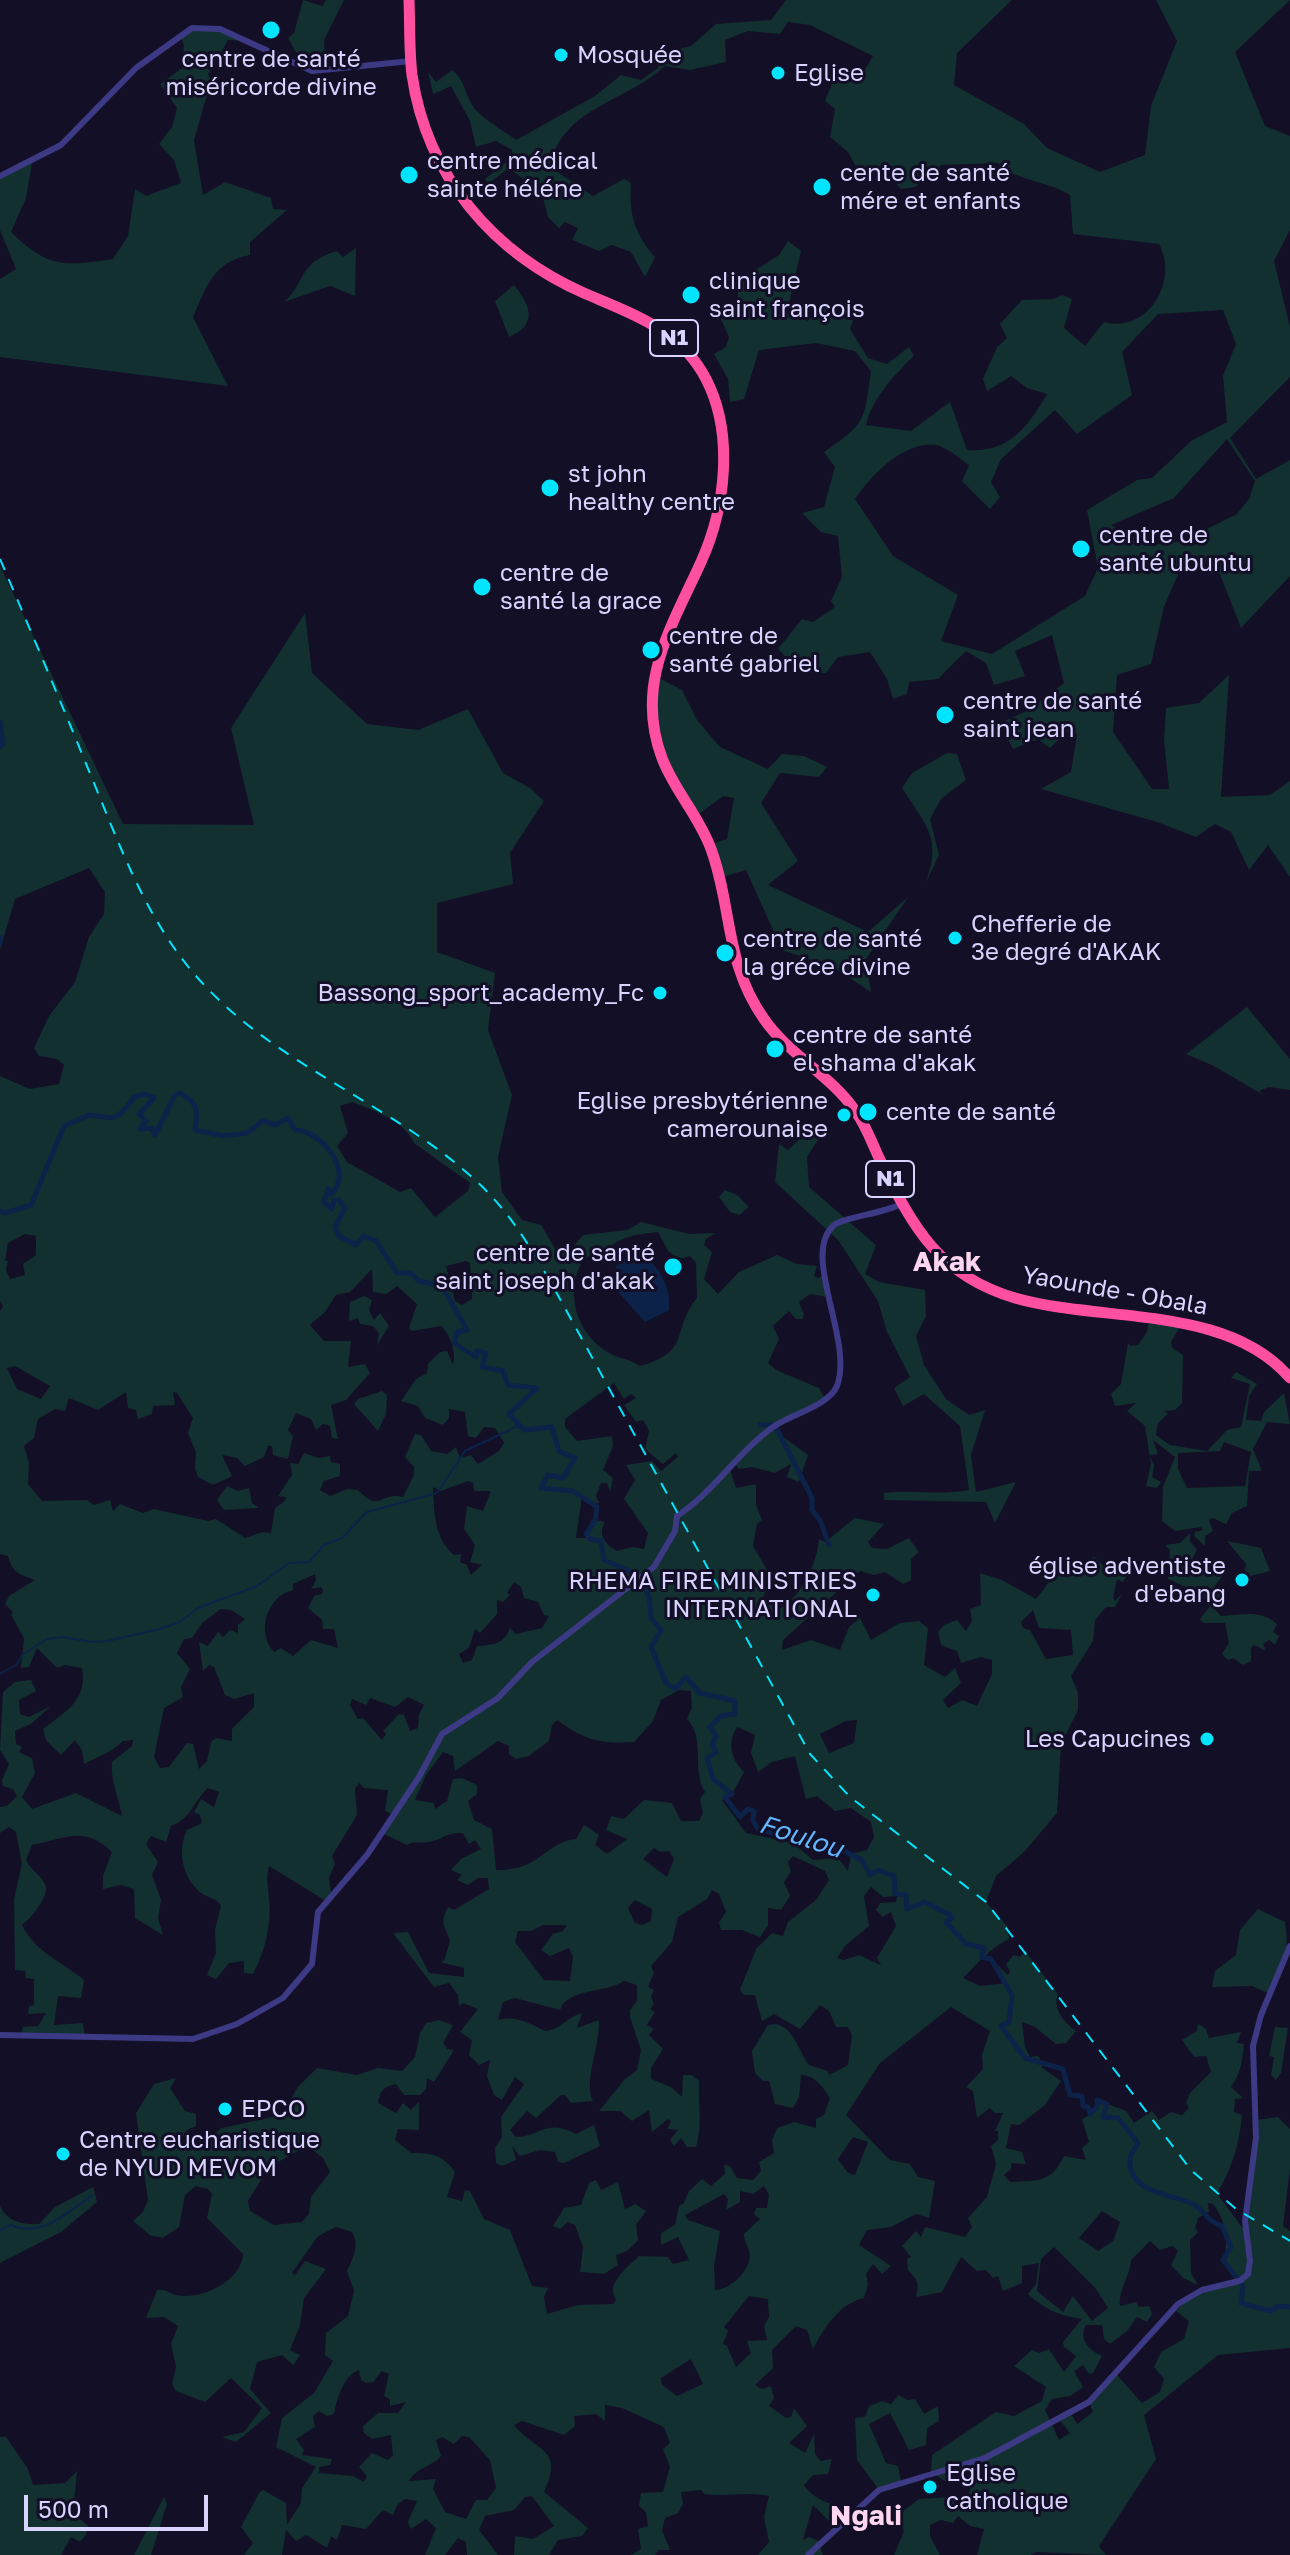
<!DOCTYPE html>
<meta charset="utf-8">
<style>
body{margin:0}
#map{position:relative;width:1290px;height:2555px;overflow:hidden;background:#130f26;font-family:"Golos Text",sans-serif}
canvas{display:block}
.scale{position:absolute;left:24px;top:2495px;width:184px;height:36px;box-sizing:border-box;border:4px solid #d9d4ff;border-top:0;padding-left:10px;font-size:24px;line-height:28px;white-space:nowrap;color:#d9d4ff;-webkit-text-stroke:6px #130f26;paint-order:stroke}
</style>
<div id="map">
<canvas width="1290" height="2555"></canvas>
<div class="scale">500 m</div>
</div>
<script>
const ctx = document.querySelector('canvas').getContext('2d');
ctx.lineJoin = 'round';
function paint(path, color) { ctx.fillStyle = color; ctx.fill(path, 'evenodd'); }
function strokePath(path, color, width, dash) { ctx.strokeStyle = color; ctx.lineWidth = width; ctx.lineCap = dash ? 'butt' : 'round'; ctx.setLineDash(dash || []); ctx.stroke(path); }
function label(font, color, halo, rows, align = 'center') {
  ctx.font = font + ' "Golos Text",sans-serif'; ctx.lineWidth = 6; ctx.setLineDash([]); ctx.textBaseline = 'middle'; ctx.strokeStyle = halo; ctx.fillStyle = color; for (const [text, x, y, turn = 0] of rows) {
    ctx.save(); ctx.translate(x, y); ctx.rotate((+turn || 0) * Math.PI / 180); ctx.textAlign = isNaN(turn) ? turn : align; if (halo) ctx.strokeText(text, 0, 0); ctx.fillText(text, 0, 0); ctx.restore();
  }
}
paint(new Path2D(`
 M303,0l19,6 4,-6h18l-20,40 1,25 -21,5 -9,-5 2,-11 -9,-16 6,-5z
 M786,0h226l-55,53 -3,32 70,39 23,24 53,24 45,-17 6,-49 26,-65 -21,-41h134l-55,52 30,74 25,10v94l-16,31 16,66v50l-60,61 26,41 34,-19v116l-49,52 -25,-64 -31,-6 -21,49 -13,57 -34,11 -4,57 39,57h17l-5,-49 2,-32 33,-5 30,-28 -8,122 49,-2 20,-14v96l-22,-32 -19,25 -18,-38 -16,-8 -19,13 -39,-15 -116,-33 30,-17 6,-38 -9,-3 -18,17 -12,-9 -25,10 -13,-26 27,-12 37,-28 -12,-48 -37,16 10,25 -31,9 -8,-22 -20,-12 -28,28 -29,3 -2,12 -14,5 -6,-20 -17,-27 -32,5 -12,16h-25l-23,-24 24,-30 11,3 22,-15 -4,-6 11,-24 -4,-41 -17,-4 -19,-19 22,-6 11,-40 -11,-15c43,-29 40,-32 47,-81l-16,-20 -39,-8 -57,7 -15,49 -14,3 -2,-23 -14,-25 12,-7 3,-10 -8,-18 15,-12 4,-27 39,-25 9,-14 13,10 -14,61 21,9 8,-15 37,14 -3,9 18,29 19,6 22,-17 5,9c-20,19 -42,43 -48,69l45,6 39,-29 17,48c43,3 61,-24 80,-56l-20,-6 -16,-12 -24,15 -4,-12 14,-32 10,-9 -7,-14 22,-24 32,-1 8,-4 10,4 -8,29 21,18 19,-24c44,12 75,-41 55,-78l-86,-10 -3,-39c-24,-15 -53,-13 -72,-32l-57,2 -26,22 -14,2 -12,-13 -34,-11 -7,-13 -18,-15 5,-28 -10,-8 9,-22 23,4 16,-27 -63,-31 -22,-3 -8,12 -32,-3 -23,9 1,22 -36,8 -25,-4c-42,38 -100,40 -116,100l44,30 31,-17 7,4c-2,31 3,50 24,74l-10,20 -14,-25 -19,-7 -13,6 -27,-11 6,-12 -13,-6 -6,6 -11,-11 -6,-23 -33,-26 -21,16 -3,-5 28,-22 -1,-7 -16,-9 -20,6 -6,-26 -19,-35 -18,8 -5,-22 8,10 16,-12c16,12 12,30 27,43 10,10 26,18 37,27l79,-44 26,-21 20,5 17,-12 3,-15 30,-7 25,-22 55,-4zM1223,310l13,34 -13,32 4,46 -36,19 -39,37 -15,2 -50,30 11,58 -13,28 -93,58 -51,-13 17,-46 -65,-39 -38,-57c17,-25 49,-58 81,-54 11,2 24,14 33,20l-7,16 28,28 10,-12 -9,-15 10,-23 54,-49 22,24 55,-39 -10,-43 36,-38zM1227,439l28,42 -6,18 -12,15 -54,27 -34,4 -38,-20 63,-27z
 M204,26l43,15 -19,-1 -20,34 3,7 -17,59 9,55 22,-13 46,16 2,11 14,1 -37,32v13c-37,7 -43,31 -57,62l35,69 -228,-29v-78l16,-10 -16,-39v-52l32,-15 -6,35 -15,34c38,37 53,34 102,27l15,-23 7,-47 11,7 35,-13 -7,-23 -15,-16 13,-17 5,-19 -17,-24 22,-16 2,-22 -4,-11z
 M356,248l-1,48 -25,-10 -46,16c22,-19 13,-39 53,-51l6,6z
 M514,285c18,22 23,40 -5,52l-14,-36z
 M0,566l123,258 131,1 -23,-97 74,-115 7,60 55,51 51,6 50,-21 35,64 27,15 14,13 -34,52 3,31 -76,19v49l58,21 -7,57 24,65 -14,62 4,35 20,28 19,5 18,30 13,-7 11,-13 44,-5 14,-8 48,12 26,-1 -9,6 -2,6 8,7 -8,27 14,15 21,-22 38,-17 20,9 20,2 -3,10 4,2 5,-3 4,22 -17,-3 -11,8 5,13 -2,4h-6l-7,-8 -16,15 6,13 -11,24 8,7 43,18 6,11 -51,31 34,25 -9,27 -12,-5 4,-13 -16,9 -23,-6 -13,2 -3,-4 -6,4 6,19 20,-4v21l6,15 -5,4 -4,22 20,34 -10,16 13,15c24,-11 41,-47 43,-72l6,3 30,-24 29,6 -16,18 4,6 15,1 22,-11 10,14 -8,7v21l-8,4 -18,-12 -11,3 -14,-4 -77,69 -1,10 29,-10 29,10 9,-23 11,-9 11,22 29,-17 19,-2 9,7 -4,37 21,12 10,-9 6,15 -18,17 5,8 14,-8 15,6 15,-32v-14l-11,-3 -20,6 -4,-12 -16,-6 -3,-13 6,-7 13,-5 9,11 6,-10 -2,-12 11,-4 -1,-32 22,7 34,19 31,-40 15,3 12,-5 16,15 11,-5 7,6 -5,9 -6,-3 -4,19 2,3 7,-7 -7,13h-9l-11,13 -2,21 -22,35 7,17v17l-17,34 -4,69 -33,39 -28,24 -10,26 21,24 2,13c-17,7 -33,26 -46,39l17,8 27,-3 -14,-22 15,14 2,-3 -4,-8 8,-9 6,2 5,-6 33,43c-6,15 6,28 18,37l-10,12 -10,1 -21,-17 -13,-5 3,25 5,10 8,-1 6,9 -3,2 20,14 -16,24 -26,20 -8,-1 -5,24 16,4 4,12 -15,-1v6l-7,6 6,7c27,-2 41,2 54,-26l22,4 -4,-12 7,-6 -7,-23 11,-6 4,-13 29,11 8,12 18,-12 7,9 12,-8 11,3 7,-7 -3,-5 4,-10 21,-21 -5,-16 -12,1 -12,-17 15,-9 1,-7 8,5 3,9 32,-6 -4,11 7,1c-2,16 -3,30 -13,43l12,11 -8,1 -1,13 8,3c-3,32 -10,52 -25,79l28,37 11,-111 22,-3 12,12v40l-7,57 7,5v117l-72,7 -74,60 12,44 -57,87 7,9 -70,-3 -6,3h-53l7,-26 -14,-3 -12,-10 -5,7 -12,-3 -11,5v11l10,19h-46l10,-24 -7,-15 22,-17 49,-3 4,-13 13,-6 2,-6 -22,-1 -9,13 -10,-1 -15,-11 1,-16 64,-43 18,4 28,-15 4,-14 -32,-21 18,-16 7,3 10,-4 15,23 12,-16 -12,-9 -1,-5 19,-23c-23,-4 -35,-8 -54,-25l8,-10 3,-21 -17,3v17l-19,8 -5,-15 -5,2 -7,-8 -9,1 -16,-14 -19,35 -26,5c4,-13 1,-18 -8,-27l-1,-11 4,-2 -9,-11 14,-15 5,6 4,-10 40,10 7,-10 -4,-9 19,-21 9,-33 -5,-18 7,-6v-9h-3l8,-18h-9l-4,-5 -13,10 -4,-27 -7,-4 17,-18 -1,-14 8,-24 -39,-24 -71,56 -34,52 44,45 20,4 8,13 17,4 -6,37 -13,-4 -25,13 -24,3 -8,15 32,21 -9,8 -9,-10 -7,10 2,10 -4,14c-25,6 -40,30 -51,51l-6,-19 -11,-4 -24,24 1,18 -18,17 7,4 9,-3 3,12 -5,8 17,12 5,-1 3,-9 13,18 -18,17 16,10 9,-19 1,20 6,7 11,-2 -4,15 -15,1 -9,10c14,20 27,14 42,29l-12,12 -21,-21 -10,35 6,-3 9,4 5,14h-65l11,-13 -5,-25 5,-21c-22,-5 -43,1 -65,-2l-3,-4 -20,2 2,12 -5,9 -13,5 -3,12 8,20h-11l-4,5h-24l10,-6 -3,-20 10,-3 -2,-14 -7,-6 2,-13 22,-1 7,-25 -7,-18 7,-6 -6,-16 -42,-19 -17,-3v16l-9,-7 -22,2 1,10 -11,9 -42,-14 -8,4c22,27 51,23 30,67l44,36 -6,8 -24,4 -9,15h-35l1,-19 18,3 21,-13 -22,-30 -7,1 -11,13 -29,6 -6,14 19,25h-31l-1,-13 -8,-4 -13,17h-20l11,-27 -10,-9 -15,10 -3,-7 9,-21 -12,-2 -8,6 -4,10 -10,-5 -17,19 -24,-4 -5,15 -6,-4 -4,12 -21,-13 -10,6 -10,-11 -4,25h-38l9,-12 -12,-16 18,-34 4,-3 23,13 1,22 14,-22 1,-15 14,-21 -40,-20 6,-29 32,-25 19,-32 -8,-6 1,-22 22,-17 6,-25 -7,-20c6,-13 13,-26 5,-39l-16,-5 -18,9 -26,37 3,2 10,-14 21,8 -22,29 -4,27 -10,25 10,5 -7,10 -11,-10 -25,7 -7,27 21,24 -35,29 -14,-5 22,-5 18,-24 -31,-30 -26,24 -29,-11 -4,-7 4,-17 -5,-23 7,-18 -14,-9 -18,1 11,-28c10,-1 11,3 19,5 24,6 66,-14 67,-41l-36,-36 5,-24 -4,-5 -12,-3 -11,9 -6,32 -16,11 -13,-3 -17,-14 10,-9 5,-12 -12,-87 18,-29 22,-6 -6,10 15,23 11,3v12l-9,4 -9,14 18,2 26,-18 60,-13 15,-27 20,-20 40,7 21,-7 24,3 13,-14 5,-24 6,-10 13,-3 14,5 -10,18 4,6 7,1 -20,32 -7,-4 -1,11 -6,6h-16l-8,-11c-12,3 -16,6 -18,19l18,10 7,-10 8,7 8,-8v28l-21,-1 -3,11 16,13c20,0 31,1 44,19l-8,25 15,4 3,-11 5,1 14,28 26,11 22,56 16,2 -4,9 3,17 31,-9 35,-1 3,-4c-11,-17 11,-32 23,-44l29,1 5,7 16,-4 -11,-23 -17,8v-12l14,-8 4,-19 5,-3 5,-12 13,-12 9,7 14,-12 -1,-9 6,1 7,12 16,2 8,-9 -2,-9 15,-9 -2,-13 5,-12 17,-6 22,6v-9l8,-4 6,-17c-8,-12 -14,-22 -29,-23l-2,22 -6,11 -18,-4 -6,-23h-6l-8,-8 -3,-22 16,-26c24,-6 30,26 41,40l19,6 1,4 19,-10 4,-30 -4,-8h-12l-7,-16 -9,-6 -20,24 -26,-15 -12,7 -7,-26h-11l-4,-5 16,-41 16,-16 11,3 5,-14 28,-22 13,-20 -4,-9 -32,-15 -5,6 3,10 -7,10 6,14 -9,14 -13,-2v17l-8,12 -18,-7h-21l-2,-8 7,-10 -7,-18 -7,-4 -5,9 -29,18 -6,25 -21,24 3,7 -6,14 6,3 -3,6 3,8 -4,5 5,3 -8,13 7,4 -5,6 14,14 -12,19v11l20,8 11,10 1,-22h9l7,6c-1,22 4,43 -3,66h-9l-6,-9 -7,8 -4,-6 8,-10 -11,-1 4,-8 -3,-2 -16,13 -3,-22 -17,11 -12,-10h-21l26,-32 12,-9 4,-20 -11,-33v-7l7,-9v-16l-13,-4c-17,12 -57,7 -64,29l-45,-12 -12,4 -5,18c19,-5 32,4 47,11 16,-1 23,-15 37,-18l-5,15 22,-8c1,26 -16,63 -6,81l-22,2 -6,-8h-4l-25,23 -9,-7 -17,19 6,7c24,0 29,-19 60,-3l18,-9 6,21 -36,17 -6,-1 -3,-10 -15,-2 -20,6 -8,-10 4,14 -14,6 -6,-3 -1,-15 7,-11 -1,-20 23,-33 -9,-7 -13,23 -8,-5 -7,-19 3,-16 -11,5 -10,-10 3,-15 -12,-8 18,-23 -15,-6 -4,3 -1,-11 -9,-12 -15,4 -41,-54 15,-1 21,41 35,4v-9l-24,-6 4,-1 6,-20c-5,-15 -11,-18 -2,-34l6,3 35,-21 -1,-11h-10l-10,7 -11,-5 5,-5 -11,-5 10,-11 20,-10 -6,-9 -6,4 -6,-11c-18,-1 -20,7 -35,9 -9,2 -12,-2 -21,3l-25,-12 12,-18 -9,-4 3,-21 -24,-2 -5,-5 -4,6 2,26 -25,41 3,8 -6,14 2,14 -5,9 -57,-35c-3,12 -1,19 0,32 3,26 -4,53 -16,76l-9,-1v-12l-15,2 -13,16 -9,-4 9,-22 -1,-23 6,-24c-4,-8 -13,-8 -20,-13 -19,-15 -24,-43 -14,-63l15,-7 -2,-8 -6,-3 7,-13 13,8 5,-15 -11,-4c-15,14 -17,31 -37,38l-5,16 -15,-6 -5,8 12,18 -6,13 9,25 -3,18 5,17 -28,-17 -1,-29 -13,-4 -18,4v-13l9,-24c-28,-27 -45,-14 -80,-7l-6,15c4,10 18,17 20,27 2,10 -16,33 -24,38 13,27 39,36 62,55l-3,18 -23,-2 -4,29 29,-2 2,14h-65l3,-10 15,-1 8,-13 -18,1 1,-8 5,-1v-26l-8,-1 -1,-7 -10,-1 -1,-71 8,-35 -6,-32 -7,-5 -9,6v-26l7,-1 10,-10 -4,-7 -10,-3 -1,-6 7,-16 -9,-14 3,-58 12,-10 16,-2 5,11 -17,9 1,14 9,3 22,-11 -20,18 -16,7 1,13 6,3 -3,5 13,6 3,15 -13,24 10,12 44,-16 46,23c-3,-18 -12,-36 -10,-54l20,-16 1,-6 -10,1c-12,12 -24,15 -39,23l-2,-14 -7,-10 -14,15 -15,-15 -3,-11c22,-17 45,-29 39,-61l-17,-3 -8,3 -20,-20 -8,19 -8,1 3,-30 -13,-23 2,-3 -8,-8 4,-8 26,-16c-16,-6 -23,-7 -27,-24l-8,-2v-243l3,-5 -3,-5v-225l30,13 29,-5 5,-19 -7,-6 -18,-3 -5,-8 15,-32 26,-34 14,-45 15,-23 1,-22 -16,-24 -74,31 -15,51zM352,1102c22,9 51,17 62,41l56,40 -2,8 -33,26 -24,-29 -11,4 -53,-30 -10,-16 11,-13 -8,-27zM658,1232l10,19 11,8 11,-3 6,7 1,35c-27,33 -4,53 -57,68 -10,-7 -19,-7 -29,-12 -36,-19 -48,-65 -26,-97l17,-2c16,-19 32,-20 56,-23zM25,1234l11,2v19l-13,9 2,11 -15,4 -4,-9 2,-9h-3l3,-18zM466,1261l4,2 2,36 -10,6 -7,-4 -9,-35zM372,1269l1,23 13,2 11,-8 20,18 -8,24 3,3 29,-5c9,7 16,28 12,39l-6,-14 -7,1 -12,12 -1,9 -11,6 -15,22 17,5 7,12 18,7 6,-7v-9l16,3 3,24 8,2 8,-11 11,1 9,15 -5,8 -21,13 -7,-9 -11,3 -4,-11 -9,7 -16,-3 -10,-16 -6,-1 -10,23 9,10v8l-11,22c-24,-6 -22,17 -45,-7l-11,-1 -17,7 -10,-6 4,-9 16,-5v-12l-9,-2 -1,-6 -11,2 -15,-5 -6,11 -8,-1 2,12 -14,21 8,1 -1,4 -10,7 -4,25 -8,-1 -18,6 -29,-19 -8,2 -54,-12 -11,4 -23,-9 -7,7 -3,-11 -16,5 -7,-5 -45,1 -14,-17 1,-21 -5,-17 10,-8 4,-19 17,-10 10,2 4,-13 29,12 28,-18 2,16 8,2 2,9 14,-5 1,-8 22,-1 -2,-13 4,1 16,25 -5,15 8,19 -1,17 3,8 15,8 19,-9 -10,-21 15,3 8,8 19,-9 4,-11h4l1,9 15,4 5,-23 -5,-6 8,-17 15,6 5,11 7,-6 7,2 2,12 6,1 -7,-34 15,-5 24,-27 -5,-9 -17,3 3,-26h-27l-14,-16 15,-13 11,-17 14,-3zM15,1366l35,20 -9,13 -24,-10 -10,-21zM614,1383l10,16 7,-5 5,4 -12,7 12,17 7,-2 6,11 -4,18 18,15 13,-11 2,4 -17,14 -9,-10 -26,4 9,15 -11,19 24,34 -4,16 -12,-2 -15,4c-11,-6 -20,-16 -12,-29l-13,-3 -6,13 2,6h-12l6,-41 11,7 6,-1 -3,-7 5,-13h6l3,9 3,-14 -10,-8 10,-24 -1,-10 -35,5 -12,-14v-8zM468,1481l5,2 1,8h17l-8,20 -16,-5 -3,23 11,16 -5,17 12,3 -11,10 -4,-10 -7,-3 1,-8 -7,1c-20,-17 -20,-43 -21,-68l8,4zM315,1574l1,7 -5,8 10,-2 2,3 -1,4 -8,2 -6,12 14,12 1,9h11l4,19 -27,-8 -18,16 -12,-8 -7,4c-18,-20 -8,-55 19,-62v-6zM514,1582l7,5 3,11 14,4 6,13 5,1 -7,12 -26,6 -6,-6c-6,17 -19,17 -33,18l-5,14 -9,3 -4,-9 10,-6 6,-19 5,4 17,-19v-14l6,2 7,-7 -3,-2zM221,1609l10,1 14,9 -7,6v8l-8,-3 -7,7 -5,-5 -10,14 -9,-4 4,29 6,-6 5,2 11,28 9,4 20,-6v14l-22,22v12l-16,-3 -5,4 -4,19 -8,8 -6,-25 -6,-1 -18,24 -9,1 -6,-11 10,-49 19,-11 -2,-10 9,-18 -13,-16 7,-14 8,-1 10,-15zM1033,1610l6,18 32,2 2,25 -27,4 -16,-29 -7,-2 -2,-6zM679,1690l12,1 1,16 -5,12c19,19 4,51 18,73l-5,7 3,14 -4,8h-18l-9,-18 -28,-3 -20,19 -13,-3 -5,14 21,9 -20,15 -12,-9 4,-10 -15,-10 -8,14c-31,3 -35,32 -80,31l-4,-41 -18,-9 -6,-19 9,-7v-9l-15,-7 -9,1 -6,22 -12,8 -1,-6 -19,-3 11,-25 17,-23 10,4 2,15 43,-30 11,5v8l7,5 13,-3 20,-15 3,-16 5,-5c27,20 43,24 77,22l19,-21 8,-21zM408,1697l16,8 -5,9 -1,14 -8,3 -6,-16 -5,-1 -16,17 3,3 -4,6 -19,-22 -5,1 -8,-14 2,-6 14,6 4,-7 25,9zM857,1720l-3,23 -25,10 -9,-19 26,-13zM737,1727l18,8 -4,18 7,19 14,-10 23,-6 11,43 11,-3 18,15 16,-3 20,14 3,15 -7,13 -16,4 -3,17 -10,-13 -25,2 -20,-17 -47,-10 -24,-33 10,-6 12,-22c-13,-13 -17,-29 -7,-45zM654,1848l7,4 8,-1 5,8 -7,18 -24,-18zM871,1887l12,10 14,-1 -1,6 -16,1 -4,7 7,7 8,-5 5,14 -19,32 4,7 -22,-10 -15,5 -7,-2 8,-12 24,-20 -5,-30zM635,1900l17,9 -1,12 -9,4 -7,-2 -7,-15zM543,1925h24l-4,6 -10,3 -12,16 9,6 19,-8 4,9 -3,24 -26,-1 -29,-38 3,-11h13zM853,2137l15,5 -13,33 -7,-2 -10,-14zM307,2146l16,12 7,14 -19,25 -2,17 -7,8 -28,3 -24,-14 -2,-10 21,-34zM764,2186l5,8 -2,14h-11l-2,6 6,5 -16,15c0,7 5,14 6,20 1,16 -20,36 -35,36l-1,-24 6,-35 -32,-11 -3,-5 39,-21 4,5 -2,11 14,-8v-11l13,3zM1208,2203l5,1c12,15 17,38 10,56l13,14 -3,9 -41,12 -36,36 20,-20 13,10 -5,18 -23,13 -7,15 10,12 -4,13 -18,11 -25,-28 -28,27 4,10 -16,12 -8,-14 -12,7 13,16 -11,7 -14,-30 7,-11 18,-3 13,-9 -9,-16 9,-6 6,9 4,-1 9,-17c-13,-6 -24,-16 -16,-31h16l2,14 6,5 17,-13 10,-14 10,5 5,-8 -3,-8 -10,1 -3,-5 -16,4c-2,-16 10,-29 11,-46l19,-19 10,9 13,-4 5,5 -7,14 12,13 15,7 -7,-12 -1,-33 8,-8 -3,-4 3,-10 11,-6zM1102,2211l18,11 -7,19 -15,10 -19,-13zM1054,2247l42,42 12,19 -16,13 -19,-25 -10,16 -26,-21 4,-32zM749,2296l19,3 1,18 -5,9 3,14 -20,1 4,12 -15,14 -9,-21 -4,-2 5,-13 -4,-4zM691,2359l12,25 -26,12 -15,-11 -1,-7zM359,2370l2,10 5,3 7,-1 9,-11 7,3 -5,22 6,3v7l16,-4 -8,11h-20l-15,13 1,7 8,6 19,-4 2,20 -5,5 -16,-7 -13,14 8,9 -3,6 -11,-6 -34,-3v-6l11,-2 2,-6 -30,-4 2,-5 -8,-11 19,-12 -2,-11 6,-5 8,5 7,-2c3,-15 9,-38 25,-44zM462,2436l7,1 21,23 6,28 -9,12h-11l-10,19 -21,-7 -12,-23 3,-10 -27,2c7,-13 22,-14 32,-25l-5,-16 6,-3 12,7z
 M655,676l27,14 15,30 23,27 48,22 14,-15 22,2 23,11 -8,10 -39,-4 -19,30 37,58 -30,24 100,47 40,-35 -42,62 5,33 -38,-25 -51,-17 -36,-80 -27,8 -10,-33 18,-6 7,-41 -11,-2 -28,21 -36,-72z
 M947,753l10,1 9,26 -25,19 -11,20 9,36 -13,27c16,-45 0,-56 -24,-94l10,-15z
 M1247,1007l43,52v31l-21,-3 -10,4 6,5 -51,-30 -28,-12z
 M813,1127l7,10 -13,20 2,30 67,58 -11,29 14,8 46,8 1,26 -10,20 8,29 22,34 23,16 16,-5 -14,45 5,37 40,-10 -21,41 -9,-21 -102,-2v-7c31,-4 52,3 85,-3l-9,-64 -36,-32 -21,12 -9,-18 16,-11 -23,-45 -9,-31 -40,-61 -63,-58 4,-38 9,6z
 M725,1190l12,5 12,12 -10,8 -9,-3 -11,-15z
 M364,1296l8,4 -3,10 5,10 6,-7 9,13 -12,19 2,-12 -6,-7 -13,-2 -2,-6 -9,3 1,-19z
 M1149,1320l32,5 -10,17 1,6 11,7 -1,48 -7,7 -11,1 4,3 -10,9 -2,12 14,10 37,6 20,-21 14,-3 9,-43 -19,-6 5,-6 21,12 -8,12 -3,24 15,1 3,-9 20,-19 6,31 -23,-2 -14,27 9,22h-13l-2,35 -15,7 -6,11 -13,-6 -4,2 4,11 -8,5v10l-11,-10 1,-4 8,-2 -2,-3 -26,4 -13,-10 1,-34 12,-30 -22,-17 5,14 -9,1 5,10 -2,12 9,5 -4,6 -11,-2 5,-22 -6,-38 -18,-15 9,-8 -21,3 -4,-12 10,-10 7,-41 2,3 8,-1 9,-13zM1224,1442l27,10 -6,34 -58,2 -9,-19v-16l42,-2z
 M382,1391l5,4 -1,19 -8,17 -24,-27 4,-5z
 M227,1486l11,5 11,-3 3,15 7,5 -35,2 -7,-10z
 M1190,1533v8l7,9 -15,27 26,-12 17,8 -12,15 10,7 -14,9 -6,-9 -35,-16 2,-29 -5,-5 15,-2z
 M1227,1541l34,7 9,23 -27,7 3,-14z
 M1211,1605l10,11c21,-1 39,-7 56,8l-4,8 6,4 -4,9 -6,-5 -6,4 3,7 -12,-6 -3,3v13l-8,4 -10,-7 -5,2 -6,-6 7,-11 -4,-20h-22l-3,-4z
 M1258,1909l27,13c5,33 -2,41 -15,72l-18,-8 -40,1 3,-16 21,-16 4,-25z
 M1275,2027l13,1 -7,45 -5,7 -5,-5 3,-18 -5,-1z
 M596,2180l5,10 17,-8 7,27 10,-5 11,7 -10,14 2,15 -11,11 -11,4 2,10 -14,9 -24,-2 3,-25 -8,-22 -7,-3 -8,7 -7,-3 11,-18 17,-3 8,-22z
 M93,2187l4,15 -36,30 -61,31v-57c7,15 22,19 39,18l16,-17z
 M899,2395l8,5 8,-1 9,15 14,-8 1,15 -12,7 -1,17 -17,5 -19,-37 -21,11 17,39 12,3 3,15 -22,9 -22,-30 -2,-42 10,-1 4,-11 13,-5 9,3z
 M0,2437h6l22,32 5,16 32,-2 12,-12 -4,42 15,13 -2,9 -6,7 -9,-5 -10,18h-61z
 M164,2497l3,7 -16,51h-17z`), '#12302f');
paint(new Path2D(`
 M642,1252c16,15 30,34 27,58l-24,12 -27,-30 -1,-5 5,-10 -7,-10 16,-14z`), '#0c2248');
strokePath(new Path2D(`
 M0,1674l16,-9 7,-11 24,-15 16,-2 28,5 16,-1 53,-12 20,-7 18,-14 59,-22 32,-23 20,-1 15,-17 18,-7 25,-26 70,-19 28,-42 55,-26
 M0,2230l11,-5c30,14 58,-14 82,-30`), '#0c2248', 2);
strokePath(new Path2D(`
 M0,722l3,22 -3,3
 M0,937v7
 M0,1211l6,2 25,-8 33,-79 25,-11c27,3 27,8 45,-18l11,-3 9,4 -15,16 7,7 -6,8 12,-1 3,7 20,-40 5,-2c19,11 18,17 15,37l29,6 23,-3 16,-12 12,4 13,-7 7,12c26,0 60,42 36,64l-3,-5 -4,13 8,7 2,-9h5l6,8 -10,19 4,9 17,9 8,-9 12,5 21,32h14l8,8 23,5 25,44 -10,2 -3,11 22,14 1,-6 9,2 -4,14 21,4 5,14 29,3 -28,26 15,16 28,-3 7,24 16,7 -12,20 -15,-3 -7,13 32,3 24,16 -2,14 -9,13 4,5 11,2 3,19c34,14 46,18 47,58l10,12 -10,17 15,36 9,6 11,-12 14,16 35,8v13l-14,2 -11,11 6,9 -4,9 4,7 -9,6 6,21 19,15 -7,3 15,20 8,-8 6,2 -1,10 5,8 26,7 12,-3 22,15 7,-5 7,10 5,-6 26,14 7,14 8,-5 16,6 1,18 11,1 1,14 18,-7 25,13 2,3 -6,4 20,22 18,4 -3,9 10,2 21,36 -3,27 -8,4 24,32 38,11 7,26 12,1 1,10 5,1 2,7 7,-7v-7l10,4 -4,13 15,1 20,25c-2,6 -8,10 -8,17 -1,33 40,34 61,43 12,5 16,19 31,23l9,21 -8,13 20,26 -2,17 29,8 9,-5 11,1
 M760,1425h15
 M776,1427l36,71v12l8,10 9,25`), '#0c2248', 5);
strokePath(new Path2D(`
 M0,176l61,-31 75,-77 56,-40 28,1 92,42 99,-10
 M0,2035l193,4 44,-15 46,-26 29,-34 6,-52 49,-57 52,-78 23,-43 56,-36 34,-36 122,-95 21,-36 2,-15c38,-25 62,-66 99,-91 17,-11 53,-20 61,-39 17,-45 -36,-130 -4,-160 10,-9 49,-12 68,-22
 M1241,2280l7,-6 2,-13 -5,-40 11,-83 -3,-92 8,-31 29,-69
 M808,2555l71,-65 106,-32 104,-56 89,-98 24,-14 37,-9`), '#3d3a85', 6);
strokePath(new Path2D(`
 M409,0c1,25 0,50 3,75 15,102 82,179 174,219 47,20 95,36 120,85 28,54 20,128 -5,183 -29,64 -67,122 -39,196 12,32 37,58 49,91 22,60 13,113 53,170 25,36 67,56 92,93 11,15 17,34 25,50 32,66 59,114 134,136 87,25 212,6 275,80`), '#ff4fa3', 11);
strokePath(new Path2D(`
 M0,559c30,70 60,141 89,212 32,77 59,156 118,217 75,79 185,117 266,190 35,31 59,71 82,112l255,464 40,43 136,105 205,268 45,39 54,32`), '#00e5ff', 2, [12, 10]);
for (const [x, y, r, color] of [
 [271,30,10,"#00e5ff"],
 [561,55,8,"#00e5ff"],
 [778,73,8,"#00e5ff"],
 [409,175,10,"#00e5ff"],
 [822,187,10,"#00e5ff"],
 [691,295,10,"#00e5ff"],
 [550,488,10,"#00e5ff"],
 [1081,549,10,"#00e5ff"],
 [482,587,10,"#00e5ff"],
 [651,650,10,"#00e5ff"],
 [945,715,10,"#00e5ff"],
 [955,938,8,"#00e5ff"],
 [725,953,10,"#00e5ff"],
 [660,993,8,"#00e5ff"],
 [775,1049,10,"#00e5ff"],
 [868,1112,10,"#00e5ff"],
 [844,1115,8,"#00e5ff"],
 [673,1267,10,"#00e5ff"],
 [1242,1580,8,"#00e5ff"],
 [873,1595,8,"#00e5ff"],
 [1207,1739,8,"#00e5ff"],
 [225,2109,8,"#00e5ff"],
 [63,2154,8,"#00e5ff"],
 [930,2487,8,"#00e5ff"]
]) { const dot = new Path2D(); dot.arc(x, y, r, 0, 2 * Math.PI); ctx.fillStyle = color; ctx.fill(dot); strokePath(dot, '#130f26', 3); }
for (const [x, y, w] of [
 [674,338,48],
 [890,1179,48]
]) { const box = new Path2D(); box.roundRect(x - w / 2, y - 18, w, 36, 6); ctx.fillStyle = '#130f26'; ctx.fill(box); strokePath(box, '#d9d4ff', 2); }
label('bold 22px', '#d9d4ff', null, [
 ["N1",674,338],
 ["N1",890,1179]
]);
label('24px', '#d9d4ff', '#130f26', [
 ["Mosquée",577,55],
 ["centre de santé",271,59,"center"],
 ["miséricorde divine",271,87,"center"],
 ["Eglise",794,73],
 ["centre médical",427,161],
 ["sainte héléne",427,189],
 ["cente de santé",840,173],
 ["mére et enfants",840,201],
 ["clinique",709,281],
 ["saint françois",709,309],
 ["st john",568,474],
 ["healthy centre",568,502],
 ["centre de",1099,535],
 ["santé ubuntu",1099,563],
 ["centre de",500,573],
 ["santé la grace",500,601],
 ["centre de",669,636],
 ["santé gabriel",669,664],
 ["centre de santé",963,701],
 ["saint jean",963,729],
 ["Chefferie de",971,924],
 ["3e degré d'AKAK",971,952],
 ["centre de santé",743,939],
 ["la gréce divine",743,967],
 ["Bassong_sport_academy_Fc",644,993,"right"],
 ["centre de santé",793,1035],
 ["el shama d'akak",793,1063],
 ["Eglise presbytérienne",828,1101,"right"],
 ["camerounaise",828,1129,"right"],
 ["cente de santé",886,1112],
 ["centre de santé",655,1253,"right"],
 ["saint joseph d'akak",655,1281,"right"],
 ["église adventiste",1226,1566,"right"],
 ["d'ebang",1226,1594,"right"],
 ["RHEMA FIRE MINISTRIES",857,1581,"right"],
 ["INTERNATIONAL",857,1609,"right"],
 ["Les Capucines",1191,1739,"right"],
 ["EPCO",241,2109],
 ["Centre eucharistique",79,2140],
 ["de NYUD MEVOM",79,2168],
 ["Eglise",946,2473],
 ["catholique",946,2501]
], 'left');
label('24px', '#d9d4ff', '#130f26', [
 ["Yaounde - Obala",1115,1291,10]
]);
label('italic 26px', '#62b6ff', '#130f26', [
 ["Foulou",801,1837,18]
]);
label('bold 28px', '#ffd6f0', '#130f26', [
 ["Akak",947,1262],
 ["Ngali",866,2516]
]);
</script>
